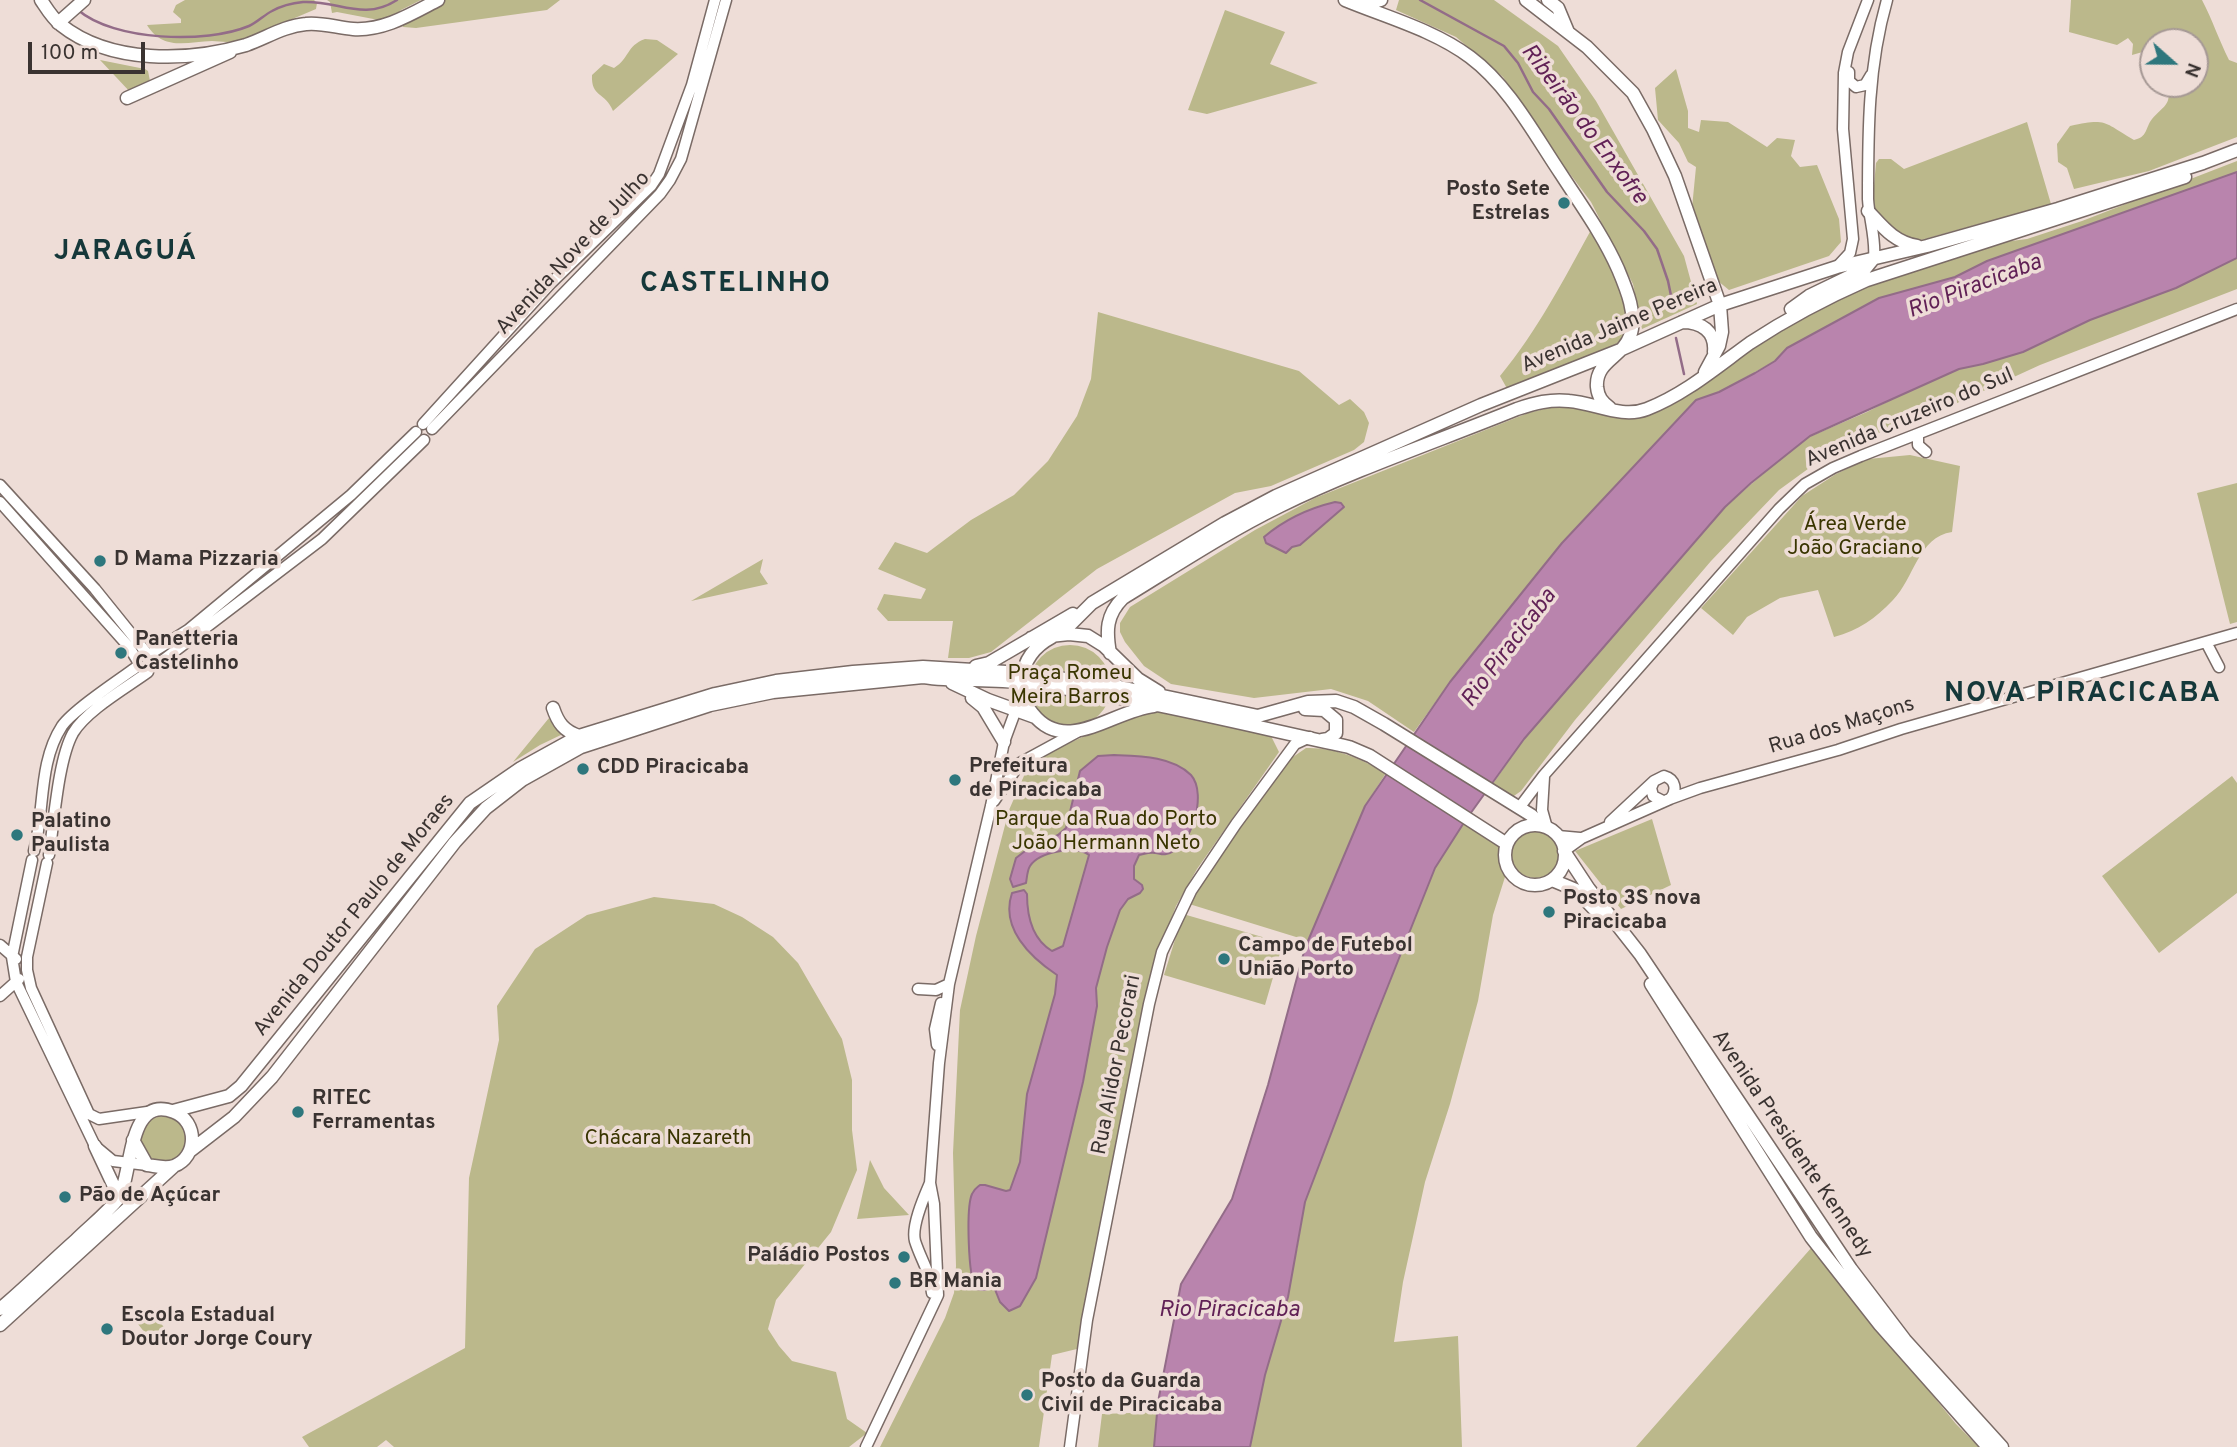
<!DOCTYPE html>
<meta charset="utf-8">
<style>
body{margin:0}
#map{position:relative;width:2237px;height:1447px;overflow:hidden;background:#eeddd7;font-family:Overpass,sans-serif}
canvas{display:block}
.north{position:absolute;left:2139px;top:28px;width:70px;height:70px;box-sizing:border-box;background:#eeddd7;border:2px solid #a69995;border-radius:50%;rotate:111deg;font-size:19px;font-weight:700;line-height:28px;text-align:center;color:#3a3331}
.north::after{content:'';display:block;margin:auto;width:24px;height:32px;background:#2e777d;clip-path:polygon(50% 0,100% 100%,50% 72%,0 100%)}
.scale{position:absolute;left:28px;top:42px;width:117px;height:32px;box-sizing:border-box;border:4px solid #3a3331;border-top:0;padding-left:9px;font-size:21px;line-height:24px;white-space:nowrap;color:#3a3331;-webkit-text-stroke:5px #eeddd7;paint-order:stroke}
</style>
<div id="map">
<canvas width="2237" height="1447"></canvas>
<div class="north">N</div>
<div class="scale">100 m</div>
</div>
<script>
const ctx = document.querySelector('canvas').getContext('2d');
ctx.lineJoin = 'round';
function paint(path, color) { ctx.fillStyle = color; ctx.fill(path, 'evenodd'); }
function strokePath(path, color, width, dash) { ctx.strokeStyle = color; ctx.lineWidth = width; ctx.lineCap = dash ? 'butt' : 'round'; ctx.setLineDash(dash || []); ctx.stroke(path); }
function label(font, color, halo, rows, align = 'center') {
  ctx.font = font + ' Overpass,sans-serif'; ctx.lineWidth = 7; ctx.setLineDash([]); ctx.textBaseline = 'middle'; ctx.strokeStyle = halo; ctx.fillStyle = color; for (const [text, x, y, turn = 0] of rows) {
    ctx.save(); ctx.translate(x, y); ctx.rotate((+turn || 0) * Math.PI / 180); ctx.textAlign = isNaN(turn) ? turn : align; if (halo) ctx.strokeText(text, 0, 0); ctx.fillText(text, 0, 0); ctx.restore();
  }
}
paint(new Path2D(`
 M185,0h129l3,3 -1,6 -33,14 -3,3c-9,1 -13,4 -20,7 -6,3 -18,6 -26,8 -7,2 -15,0 -22,0 -25,1 -49,10 -65,-16l34,-2v-4l-8,-7 3,-7z
 M327,0h94l-20,10 -12,12 -52,-10 -5,1 -2,-11z
 M442,0h118l-13,10 -131,18 -13,-1 -3,-6z
 M1399,0h95l64,46 38,55 88,155 13,48 -55,25 -9,-45 -42,-82 -42,-56 -46,-69 -47,-40 -60,-27z
 M2071,0h131c10,19 17,40 27,60l8,3v74l-88,34 -75,18 -7,-21 -9,-6 -1,-18 13,-18c37,-8 33,-4 64,14 14,-3 11,-12 18,-21 11,-13 21,-14 15,-35h28v-42h-42v7l-21,6 1,-11 -5,-6 -11,7 -48,-13z
 M1225,10l60,22 -15,32 48,19 -111,31 -19,-4z
 M645,39l12,1 21,14 -65,57c-8,-20 -22,-13 -21,-36l12,-11 10,4c16,-10 12,-22 31,-29z
 M100,60l45,9 3,2 2,10 -19,12z
 M1676,69l12,42v17l11,4 2,-12 27,2 39,25 10,-9 18,2 -4,16 9,11 17,-2 22,54 2,23 -12,14 -100,34 -11,-9 -26,-73 4,-41 -8,-5 -9,-19 -21,-23 -3,-32z
 M2027,122l24,82 -130,36c-24,-5 -34,-12 -49,-32l4,-45 3,-4h12l13,10z
 M2237,161v11l-17,7 -233,82 -20,12 -45,15 -43,10 -92,50 -12,13 -56,31 -23,8 -134,143 -112,139 -36,50 -46,-31 -37,-12 -77,9 -83,-14 -27,-18 -19,-24 -5,-10v-9l10,-16 125,-77 60,-32 213,-85 29,-7 73,10 133,-77 106,-56 111,-38 47,-6 55,-18z
 M1591,230c12,23 44,78 33,104 -4,8 -9,11 -16,15l-99,43 -9,-16c37,-45 63,-95 91,-146z
 M2237,258v31l-197,76 -85,39 -121,46 -55,40 -68,71 -136,159 -54,71 -10,7 -19,-13 32,-46 201,-232 77,-67 65,-28 84,-43 32,-5 40,-12 67,-32 86,-32z
 M1098,312l201,59 40,34 11,-6 14,13 5,11 -5,19 -10,8 -83,36 -36,7 -138,76 -106,83 -22,6h-21l5,-37h-65l-11,-12 7,-15 37,5 5,-10 -48,-20 17,-27 32,11 44,-33 43,-25 34,-34 29,-45 14,-37z
 M1910,455l50,11 -8,66c-34,5 -38,47 -59,68 -18,19 -34,30 -59,37l-16,-47 -38,8 -33,19 -14,18 -32,-27 101,-112 34,-22 32,-15z
 M2237,483v139l-7,2 -33,-131z
 M763,559l-3,13 8,12 -77,17z
 M1029 686a41 41 0 1 1 82 0a41 41 0 1 1-82 0Z
 M1161,709l108,23 10,20 -82,117 -21,37 -27,74 -68,368 -29,7 -13,92h-159l65,-129 9,-25 2,-27 -3,-113 7,-143 16,-74 33,-126 18,-41 16,-14 97,-44z
 M549,718l7,11 7,5 -23,11 -27,17z
 M1306,748c28,-1 56,11 80,25l-21,33 -56,135 -123,-38 94,-137z
 M2232,776l5,7v110l-78,60 -57,-77z
 M1652,819l19,66 -50,24 -46,-58z
 M1465,821l36,22 4,34 -12,38 -15,86 -28,103 -25,78 -22,100 -9,60 64,-6 4,111h-212l15,-72 32,-125 8,-48 67,-176 63,-158z
 M1510 852a26 26 0 1 1 52 0a26 26 0 1 1-52 0Z
 M654,897l60,7 28,13 31,20 25,26 44,76 10,41v50l5,40 -26,62 -55,68 -8,29 11,17 13,15 44,11 11,47 20,14 -18,14h-455l-8,-7 -9,7h-68l-7,-10 163,-89 4,-170 30,-138 -2,-34 38,-57 52,-34z
 M1183,914l100,29 -18,62 -101,-30z
 M141 1139a23 23 0 1 1 46 0a23 23 0 1 1-46 0Z
 M870,1160l14,28 25,27 -52,4z
 M1812,1247l144,177 23,23h-343z
 M148,1307l19,24 -14,12 -19,-24z
 M1157,1412l-3,35h-56l4,-33z`), '#bbb88b');
const water = new Path2D(`
 M2237,172v86l-61,30 -86,32 -67,32 -40,12 -24,5 -149,67 -59,47 -26,24 -201,232 -59,82 -30,47 -63,158 -67,176 -17,95 -23,78 -15,72h-96l4,-45 23,-118 51,-85 36,-114 37,-137 60,-142 85,-124 112,-139 134,-143 23,-8 36,-19 20,-12 12,-13 92,-50 76,-21 32,-16z
 M1335,502l6,1 3,4 -44,38 -8,2 -6,6 -20,-10 -2,-6c20,-17 46,-29 71,-35z
 M1114,755c25,1 58,1 77,20 17,19 0,75 -25,79 -4,1 -7,-1 -11,-1 -5,-1 -11,1 -16,2l-5,11v13l8,6 1,4 -3,4 -12,6 -8,11 -13,37 -11,41 1,18 -14,76 -47,196 -16,28 -11,5 -9,-9 -6,-15 -10,3 -8,-1c-8,-12 -10,-81 -4,-95 2,-5 4,-6 8,-9h5l21,6 4,-1 10,-28 7,-68 28,-100 2,-19c-27,-18 -57,-47 -45,-82l12,-3 3,4c0,22 5,45 25,57l11,-5 26,-91c-13,-10 -50,-3 -59,11 -3,5 -3,12 -4,17l-13,4 -3,-8 6,-21 13,-10 29,-13 8,-7 14,-57 18,-15z`);
paint(water, '#b984ad');
strokePath(water, '#936c88', 2);
strokePath(new Path2D(`
 M1420,0l84,46 14,17 15,29 16,17 58,83 37,39 13,18 11,32 6,29
 M78,10c36,31 128,34 171,16 9,-4 15,-11 23,-15 9,-5 21,-8 31,-9 35,-2 60,20 94,-2
 M1676,338l8,36`), '#936c88', 2.5);
const tertiary = new Path2D(`
 M1849,72v9l7,6 9,-2 6,-10
 M1874,258c2,-19 -5,-40 -6,-59 0,-68 0,-133 19,-199
 M1837,267l13,-14 3,-14 -10,-110 1,-56 4,-21 20,-52
 M423,424l128,-141 100,-97 8,-12 33,-89 23,-85
 M432,429l228,-235 10,-14 11,-21 45,-159
 M1918,434v11l8,7
 M0,485l95,104 50,62
 M0,502l129,145 8,13
 M2206,642l13,25
 M153,652l35,-22 163,-135 65,-63
 M158,664l164,-125 102,-99
 M1544,777l-2,33 5,18
 M1667,800l33,-12 138,-38 63,-21 336,-96
 M994,801l26,-38 57,-31
 M1519,808l25,-33 235,-266 26,-25 28,-16 28,-12 376,-147
 M1610,822l44,-41
 M1558,836l22,2
 M34,851c11,-41 4,-88 28,-125 11,-16 58,-47 76,-60
 M1564,851l18,-13 88,-39c8,-9 5,-20 -6,-23l-10,5 -3,7 2,8 10,5
 M49,855c5,-32 9,-95 24,-122 14,-23 53,-45 75,-61
 M32,860l-20,97 4,25 79,164 18,15 34,4
 M47,863l-20,94v13l4,18 58,126 10,5 55,-8
 M0,945l16,14
 M918,989l18,1 13,-6
 M0,996l19,-17
 M937,1045l-2,-16 6,-26
 M930,1183c-6,14 -19,43 -15,58 6,19 15,30 17,52
 M866,1447l72,-152 -4,-91 -4,-21 9,-120 10,-79 42,-178 13,-64 14,-38
 M1070,1447l17,-127 62,-316 13,-52 29,-61 45,-67 59,-80 15,-7`);
const secondary = new Path2D(`
 M41,0c6,9 11,18 20,25 49,39 127,37 185,20 20,-7 38,-19 60,-21 15,-2 32,4 47,5 31,2 58,-15 85,-29
 M1345,0c41,17 89,30 125,57 39,29 64,77 91,117 20,31 42,61 57,95 8,19 20,47 12,67 -7,21 -35,25 -33,51 1,10 5,15 13,21
 M1359,0l10,3 12,-3
 M1526,0l61,47 46,46 20,36 22,47 45,129 2,27 -3,14 -14,26
 M1548,0l10,8 10,24
 M58,23l26,-23
 M127,98l103,-46
 M1868,211c15,16 26,31 49,35
 M1791,309l18,-13 56,-27 9,-11
 M1682,322c19,0 34,9 32,30
 M1060,635l32,-32 133,-80 51,-27 205,-91 139,-55 100,-45 117,-38 90,-21 131,-37 145,-46 34,-13
 M1052,637c-17,9 -28,23 -30,42 -2,16 1,23 11,35 33,42 81,-4 121,-8
 M1031,638l38,-4 19,2 16,10 34,33 21,13
 M1110,653c-4,-22 -4,-38 13,-55 51,-31 102,-65 157,-92 76,-37 158,-65 237,-97 18,-6 33,-10 52,-8 26,2 53,18 78,8 37,-14 71,-43 103,-66 38,-25 76,-45 117,-63l318,-103
 M976,666l13,-3 84,-49
 M952,683l36,17 47,17
 M972,698l11,9 21,35
 M553,708c5,15 11,23 26,28
 M1305,709l19,1 12,10v13l-8,6 -6,1
 M1505 855a30 30 0 1 1 60 0a30 30 0 1 1-60 0Z
 M1564,851l25,38 51,65 211,315 54,71 97,107
 M1552,880l24,10 22,23
 M1651,984l160,253 69,88 108,122
 M173,1111l56,-15 12,-10 229,-283 51,-35 58,-32 136,-42 61,-13 77,-9 70,-5 100,6 97,14 138,29 50,-14 28,-1 18,6 30,17 147,91 12,11
 M95,1146l24,51
 M190,1151l44,-34 38,-40 183,-235 31,-34 36,-28 59,-33 129,-42 63,-13 150,-15c34,5 68,1 101,6 110,13 217,41 325,64l21,9 137,88
 M0,1309c26,-22 50,-46 76,-69 13,-13 30,-26 42,-41 15,-22 8,-106 56,-87 24,9 24,45 0,54 -9,3 -18,0 -27,-1l-14,-25
 M0,1325l173,-158`);
strokePath(tertiary, '#7a6b66', 13);
strokePath(secondary, '#7a6b66', 15);
strokePath(tertiary, '#fff', 10);
strokePath(secondary, '#fff', 12);
for (const [x, y, r, color] of [
 [1564,203,7,"#2e777d"],
 [100,561,7,"#2e777d"],
 [121,653,7,"#2e777d"],
 [583,769,7,"#2e777d"],
 [955,780,7,"#2e777d"],
 [17,835,7,"#2e777d"],
 [1549,912,7,"#2e777d"],
 [1224,959,7,"#2e777d"],
 [298,1112,7,"#2e777d"],
 [65,1197,7,"#2e777d"],
 [904,1257,7,"#2e777d"],
 [895,1283,7,"#2e777d"],
 [107,1329,7,"#2e777d"],
 [1027,1395,7,"#2e777d"]
]) { const dot = new Path2D(); dot.arc(x, y, r, 0, 2 * Math.PI); ctx.fillStyle = color; ctx.fill(dot); strokePath(dot, '#eeddd7', 2.5); }
label('bold 21px', '#3a3331', '#eeddd7', [
 ["Posto Sete",1550,191,"right"],
 ["Estrelas",1550,215,"right"],
 ["D Mama Pizzaria",114,561],
 ["Panetteria",135,641],
 ["Castelinho",135,665],
 ["Prefeitura",969,768],
 ["de Piracicaba",969,792],
 ["CDD Piracicaba",597,769],
 ["Palatino",31,823],
 ["Paulista",31,847],
 ["Posto 3S nova",1563,900],
 ["Piracicaba",1563,924],
 ["Campo de Futebol",1238,947],
 ["União Porto",1238,971],
 ["RITEC",312,1100],
 ["Ferramentas",312,1124],
 ["Pão de Açúcar",79,1197],
 ["Paládio Postos",890,1257,"right"],
 ["BR Mania",909,1283],
 ["Escola Estadual",121,1317],
 ["Doutor Jorge Coury",121,1341],
 ["Posto da Guarda",1041,1383],
 ["Civil de Piracicaba",1041,1407]
], 'left');
label('21px', '#3a3331', '#eeddd7', [
 ["Avenida Nove de Julho",574,254,-47],
 ["Avenida Jaime Pereira",1620,327,-23],
 ["Avenida Cruzeiro do Sul",1910,419,-23],
 ["Rua dos Maçons",1842,727,-17],
 ["Avenida Doutor Paulo de Moraes",355,916,-51],
 ["Rua Alidor Pecorari",1118,1065,-79],
 ["Avenida Presidente Kennedy",1791,1145,56]
]);
label('21px', '#393500', '#eeddd7', [
 ["Área Verde",1855,526],
 ["João Graciano",1855,550],
 ["Praça Romeu",1070,675],
 ["Meira Barros",1070,699],
 ["Parque da Rua do Porto",1106,821],
 ["João Hermann Neto",1106,845],
 ["Chácara Nazareth",668,1140]
]);
label('italic 23px', '#612156', '#eeddd7', [
 ["Ribeirão do Enxofre",1583,125,53],
 ["Rio Piracicaba",1975,288,-21],
 ["Rio Piracicaba",1510,649,-53],
 ["Rio Piracicaba",1229,1311]
]);
ctx.letterSpacing = '2px';
label('bold 28px', '#15383a', '#eeddd7', [
 ["JARAGUÁ",126,253],
 ["CASTELINHO",736,285],
 ["NOVA PIRACICABA",2083,695]
]);
ctx.letterSpacing = '0px';
</script>
